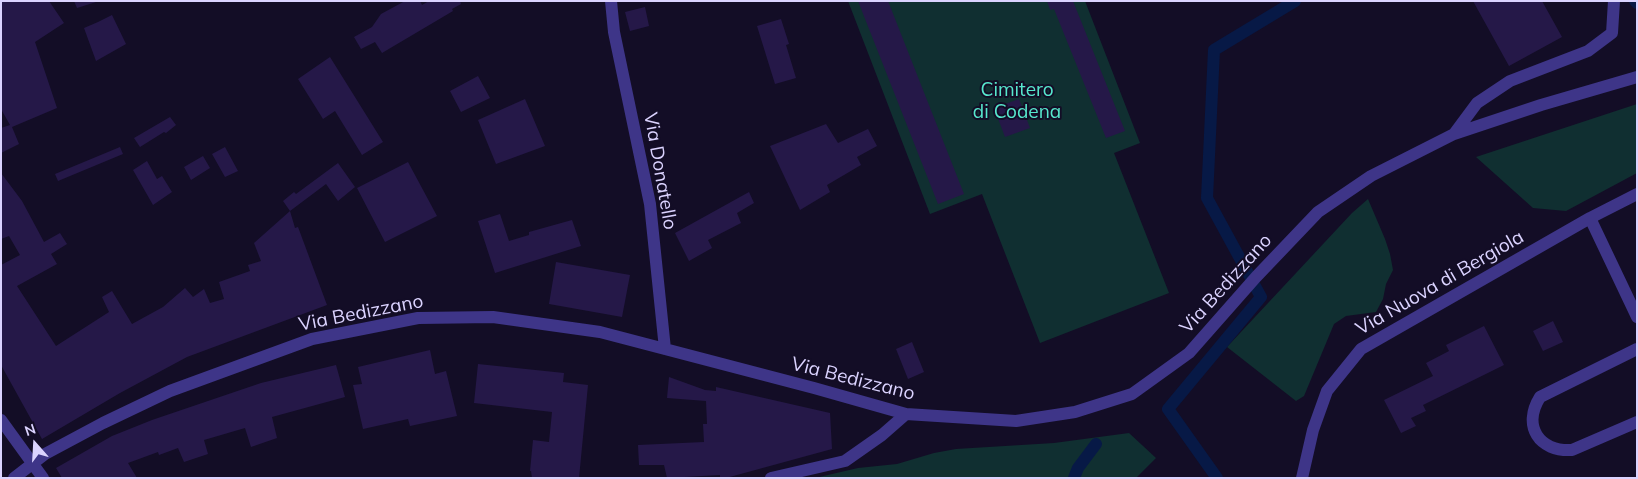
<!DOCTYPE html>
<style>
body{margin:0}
#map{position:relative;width:1638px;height:479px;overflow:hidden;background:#130d26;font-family:Mulish,sans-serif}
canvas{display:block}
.frame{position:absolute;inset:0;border:2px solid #dbd3ff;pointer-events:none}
.north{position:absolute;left:10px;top:419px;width:50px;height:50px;-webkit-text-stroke:4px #130d26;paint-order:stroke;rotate:341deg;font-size:14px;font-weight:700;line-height:20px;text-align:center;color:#dbd3ff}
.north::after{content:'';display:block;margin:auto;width:18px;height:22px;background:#dbd3ff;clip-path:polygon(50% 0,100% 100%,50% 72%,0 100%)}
</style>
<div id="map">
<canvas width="1638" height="479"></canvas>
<div class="frame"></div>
<div class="north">N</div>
</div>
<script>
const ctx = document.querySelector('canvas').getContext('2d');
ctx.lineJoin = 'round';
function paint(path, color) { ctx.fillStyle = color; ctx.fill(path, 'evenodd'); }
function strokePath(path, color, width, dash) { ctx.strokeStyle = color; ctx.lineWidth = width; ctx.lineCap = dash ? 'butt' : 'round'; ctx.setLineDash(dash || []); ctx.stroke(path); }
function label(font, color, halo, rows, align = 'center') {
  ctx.font = font + ' Mulish,sans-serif'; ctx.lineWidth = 4; ctx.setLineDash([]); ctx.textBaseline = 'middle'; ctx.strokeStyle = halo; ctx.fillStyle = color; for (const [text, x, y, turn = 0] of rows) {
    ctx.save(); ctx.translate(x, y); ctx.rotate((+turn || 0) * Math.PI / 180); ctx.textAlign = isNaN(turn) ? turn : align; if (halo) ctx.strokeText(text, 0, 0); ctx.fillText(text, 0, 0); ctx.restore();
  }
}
paint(new Path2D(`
 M848,1h237l55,142 -26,10 55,140 -129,50 -58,-149 -52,20z
 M1637,104v69l-71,38 -33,-3 -57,-51z
 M1368,199l17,40 5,15 3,16 -7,14 -3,15 -7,13 -30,4 -12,8 -30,72 -8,5 -69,-54 125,-134z
 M1129,433l27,25 -20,20h-321l43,-10 39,-4 37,-11 22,-4 98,-6z`), '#102f31');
strokePath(new Path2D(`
 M1635,1l2,2
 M1074,478l4,-10 18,-24
 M1217,478l-49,-69 93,-112 -54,-99 7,-148 81,-49`), '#071946', 12);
paint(new Path2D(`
 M1,1h48l15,22 -29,19 22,66 -45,19 7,17 -18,9v-25l9,-3 -9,-16z
 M74,1h22v1l-19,6z
 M405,1h15l2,4 7,-4h31l1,3 -9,5 1,2 -71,42 -7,-11 -14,7 -7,-12 18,-10 9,-13z
 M858,1h30l76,193 -26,10z
 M1047,1h26l52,130 -19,7 -52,-129 -4,1z
 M1473,1h69l20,36 -53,29z
 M645,7l4,19 -19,5 -5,-19z
 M112,15l14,29 -30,17 -12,-33 14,-6z
 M781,19l8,25 -3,1 10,33 -21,6 -18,-58z
 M330,57l53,85 -21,13 -27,-44 -12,8 -25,-40z
 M478,76l12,22 -29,14 -11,-21z
 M525,99l20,47 -49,18 -18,-44z
 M1019,99l11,29 -25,9 -11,-29z
 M170,117l6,8 -10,8 -2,-1 -24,15 -6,-9z
 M826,124l12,19 30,-14 9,17 -20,11 4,8 -34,20 3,7 -30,18 -30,-64z
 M120,147l3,7 -65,27 -3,-7z
 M225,147l13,24 -13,6 -13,-23z
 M203,156l7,12 -19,12 -7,-13z
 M147,161l10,18 5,-3 10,16 -19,13 -20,-35z
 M408,162l29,54 -52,26 -28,-54z
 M338,163l17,24 -17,14 -12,-17 -36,27 5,17 3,-1 29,78 -140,52 -67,36 -78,46 -41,-74v-100l19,-10 -11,-19 -8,3v-66l21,28 22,41 16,-9 7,11 -16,10 6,10 -40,22 39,60 53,-34 -7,-15 10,-6 20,33 31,-17 22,-19 8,9 11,-8 6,14 14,-4 -5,-17 31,-11 -2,-6 13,-4 -7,-18 36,-32 -7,-10 11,-9 2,2z
 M749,192l5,11 -17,10 4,10 -33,17 4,8 -23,13 -14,-28z
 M500,214l9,27 20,-6v-3l43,-12 9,26 -86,27 -17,-52z
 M556,262l74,13 -8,42 -73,-13z
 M1553,321l10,21 -20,9 -10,-20z
 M1484,326l20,39 -81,40 3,6 -15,7 5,8 -15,7 -17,-33 49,-24 -7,-13 23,-12 -3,-6z
 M912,342l12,30 -16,7 -12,-30z
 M430,350l5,24 11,-3 11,45 -47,10 -2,-7 -45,10 -10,-44 9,-1 -4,-17z
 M478,364l86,9 -1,9 25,3 -9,93h-47l-1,-7h-1l3,-31 16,2 3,-30 -78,-9z
 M336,365l9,32 -73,20 5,21 -26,9 -6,-19 -41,12 4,14 -24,8 -6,-14 -19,7 -1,-3 -30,11 9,15h-75l-6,-10 56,-32 40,-16 109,-37z
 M669,377l36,13 11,1v-4l114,26 2,36 -106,29h-6v-3l-53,3 -3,-13h-25l-1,-20 66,-3 -1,-18h4l-1,-23 -39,-3z`), '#251848');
strokePath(new Path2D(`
 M611,1l3,31 36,172 15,145
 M1454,134l23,-31 33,-22 78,-30 24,-18 2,-32
 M1590,218l47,99
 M1637,349l-97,48c-18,29 -1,55 32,53l65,-28
 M1,420l42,58
 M14,478l31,-24 58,-31 67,-32 142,-52 106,-21 75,-1 107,15 214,56 92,26 110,7 59,-9 57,-18 57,-41 67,-76 62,-65 53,-36 83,-42 87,-29 96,-28
 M771,478l74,-17 37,-26 24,-21
 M1302,478l11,-48 14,-39 34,-42 229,-131 47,-24`), '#3e3588', 12);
label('19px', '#57e7cd', '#130d26', [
 ["Cimitero",1017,90],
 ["di Codena",1017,112]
]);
label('19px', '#dbd3ff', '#130d26', [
 ["Via Donatello",660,171,80],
 ["Via Nuova di Bergiola",1440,283,-30],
 ["Via Bedizzano",1226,284,-48],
 ["Via Bedizzano",361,313,-11],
 ["Via Bedizzano",853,379,14]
]);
</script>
